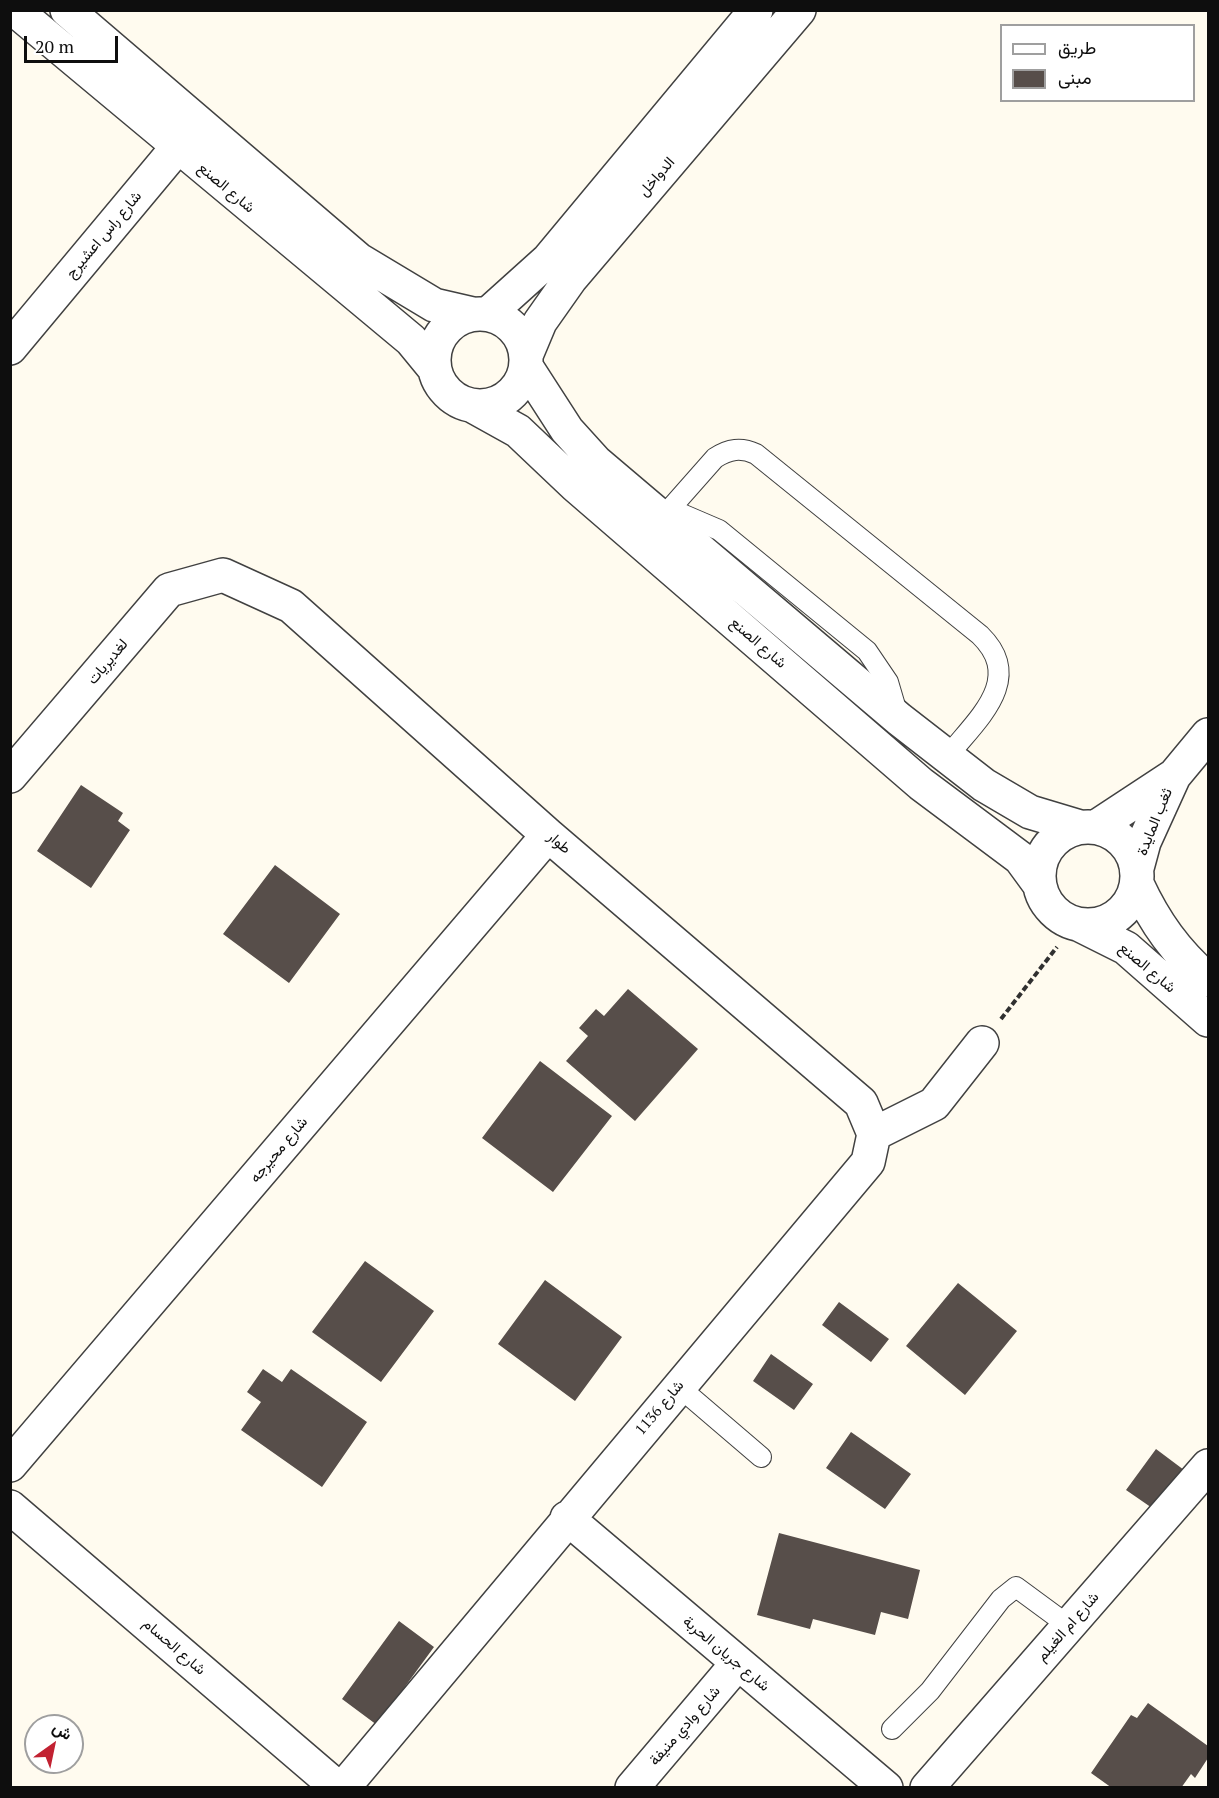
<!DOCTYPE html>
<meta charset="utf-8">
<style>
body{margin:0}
#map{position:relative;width:1219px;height:1798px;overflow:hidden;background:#fffbef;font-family:"PT Serif",Vazirmatn,serif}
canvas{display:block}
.frame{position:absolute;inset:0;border:12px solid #0e0e0e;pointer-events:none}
.legend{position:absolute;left:1000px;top:24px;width:195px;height:78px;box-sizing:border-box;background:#fff;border:2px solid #9f9f9f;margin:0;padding:8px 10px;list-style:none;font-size:18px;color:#0e0e0e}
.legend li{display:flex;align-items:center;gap:12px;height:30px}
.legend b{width:30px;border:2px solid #9f9f9f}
.north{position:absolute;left:24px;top:1714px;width:60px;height:60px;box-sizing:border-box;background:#fff;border:2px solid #9f9f9f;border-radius:50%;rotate:33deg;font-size:16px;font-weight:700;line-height:24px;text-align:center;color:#0e0e0e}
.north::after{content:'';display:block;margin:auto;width:21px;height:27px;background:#c22232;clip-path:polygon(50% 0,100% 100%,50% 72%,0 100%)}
.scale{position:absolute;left:24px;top:36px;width:94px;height:27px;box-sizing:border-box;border:3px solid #0e0e0e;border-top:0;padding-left:8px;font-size:18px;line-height:21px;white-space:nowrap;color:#0e0e0e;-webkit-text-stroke:4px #fff;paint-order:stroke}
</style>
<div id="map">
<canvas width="1219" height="1798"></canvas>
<div class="frame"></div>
<ul class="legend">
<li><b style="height:8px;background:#fff"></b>طريق</li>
<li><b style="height:16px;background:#574e4a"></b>مبنى</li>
</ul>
<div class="north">ش</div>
<div class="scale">20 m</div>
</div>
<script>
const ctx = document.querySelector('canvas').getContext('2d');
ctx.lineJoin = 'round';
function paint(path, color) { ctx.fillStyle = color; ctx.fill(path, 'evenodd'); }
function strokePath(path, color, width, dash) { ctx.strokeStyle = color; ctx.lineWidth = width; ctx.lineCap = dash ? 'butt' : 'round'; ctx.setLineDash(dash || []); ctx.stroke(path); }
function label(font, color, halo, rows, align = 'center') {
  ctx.font = font + ' "PT Serif",Vazirmatn,serif'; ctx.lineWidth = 6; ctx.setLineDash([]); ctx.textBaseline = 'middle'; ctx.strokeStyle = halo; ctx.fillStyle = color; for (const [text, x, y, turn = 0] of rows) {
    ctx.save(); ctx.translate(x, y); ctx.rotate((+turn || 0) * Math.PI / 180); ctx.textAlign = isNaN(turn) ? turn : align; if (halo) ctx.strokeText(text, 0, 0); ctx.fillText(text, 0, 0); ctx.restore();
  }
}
paint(new Path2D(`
 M81,785l42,28 -5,8 12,9 -39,58 -54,-37z
 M275,865l65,49 -51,69 -66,-49z
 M628,989l70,60 -63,72 -69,-60 22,-25 -9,-8 17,-19 8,7z
 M540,1061l72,55 -59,76 -71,-54z
 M365,1261l69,50 -53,71 -69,-50z
 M545,1280l77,57 -47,64 -77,-57z
 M958,1283l59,48 -52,64 -59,-49z
 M839,1302l50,37 -18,23 -49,-37z
 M771,1354l42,30 -19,26 -41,-29z
 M263,1369l19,13 9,-13 76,53 -45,65 -81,-57 20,-28 -14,-10z
 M851,1432l60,42 -26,35 -59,-41z
 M1156,1449l28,21 -29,40 -29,-20z
 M779,1533l141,37 -12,49 -27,-7 -6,23 -62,-16 -3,10 -53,-14z
 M399,1621l35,26 -57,78 -35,-26z
 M1148,1703l60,43v12l-13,20 -4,-4 -10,14h-69l-21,-15 40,-58 6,3z`), '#574e4a');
const lane = new Path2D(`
 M670,509l49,21 148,121 21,31 10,34
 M662,518l53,-60c14,-9 26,-11 41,-4l224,181c46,45 -4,85 -33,122
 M678,1386l83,71
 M892,1729l38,-38 71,-92 15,-12 53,39`);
const street = new Path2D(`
 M15,10l396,330 23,28
 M67,10l292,250 75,45 39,9
 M434 360a46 46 0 1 1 92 0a46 46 0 1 1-92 0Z
 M488,314l60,-54 208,-250
 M10,348l181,-217
 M527,353l13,-31 31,-44 228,-268
 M527,368l40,62 29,32 303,257 85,66 46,27 50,15
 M473,406l45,25 58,55 345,298 99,74 19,26
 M10,776l159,-186 54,-15 68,31 257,229 313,268 13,31
 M1039 876a49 49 0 1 1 98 0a49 49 0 1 1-98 0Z
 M1096,827l76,-50
 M1137,868l7,-26 30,-66 34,-41
 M1137,884c18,39 39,68 71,96
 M1080,925l46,23 82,72
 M874,1134l60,-30 48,-61
 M10,1465l538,-630
 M10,1507l328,281
 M567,1518l319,270
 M343,1788l525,-626 6,-28
 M632,1788l105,-124
 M927,1788l281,-322`);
strokePath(lane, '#414141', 22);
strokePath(street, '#414141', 36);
strokePath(new Path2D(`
 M1001,1019l56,-72`), '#303030', 4, [6, 3]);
strokePath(lane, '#fff', 20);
strokePath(street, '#fff', 33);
label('15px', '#0e0e0e', '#fff', [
 ["الدواخل",657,177,-49],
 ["شارع الصنع",226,188,40],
 ["شارع راس اعشيرج",104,235,-50],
 ["شارع الصنع",758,643,41],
 ["لغديريات",108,662,-50],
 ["ثغب المايدة",1155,822,-68],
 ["طوار",559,843,41],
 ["شارع الصنع",1147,968,40],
 ["شارع محيرجه",279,1150,-50],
 ["شارع 1136",660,1408,-50],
 ["شارع ام الغيلم",1068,1627,-49],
 ["شارع الحسام",174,1647,41],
 ["شارع جريان الحربة",726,1654,40],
 ["شارع وادي منيفة",685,1726,-49]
]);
</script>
